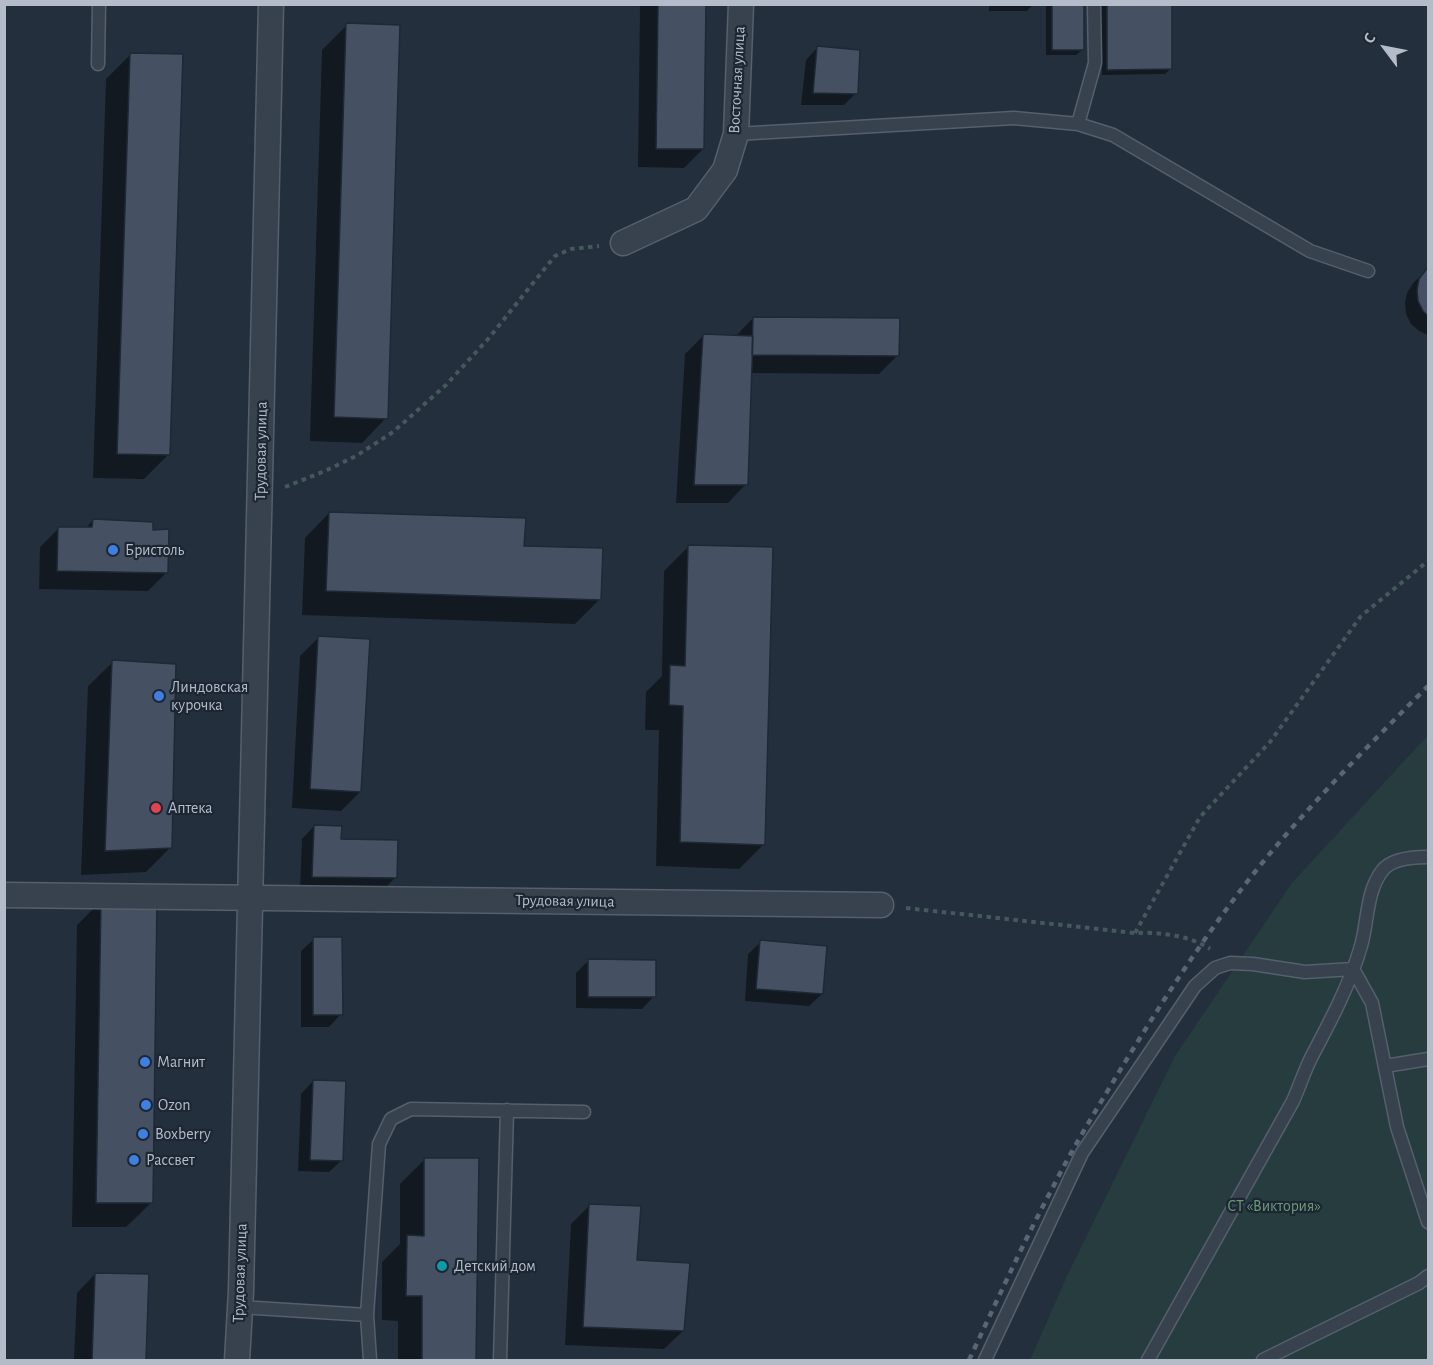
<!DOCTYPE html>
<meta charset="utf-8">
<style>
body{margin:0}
#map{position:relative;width:1433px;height:1365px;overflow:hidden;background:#242f3e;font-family:"Alegreya Sans",sans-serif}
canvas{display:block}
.frame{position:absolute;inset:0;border:6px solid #b4bcc9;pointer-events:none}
.north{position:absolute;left:1355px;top:18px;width:60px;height:60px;-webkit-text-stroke:4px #1d2633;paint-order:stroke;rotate:302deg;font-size:16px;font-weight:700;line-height:24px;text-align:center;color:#b4bcc9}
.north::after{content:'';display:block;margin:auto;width:21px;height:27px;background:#b4bcc9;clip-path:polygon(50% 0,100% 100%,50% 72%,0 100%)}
</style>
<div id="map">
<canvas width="1433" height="1365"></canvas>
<div class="frame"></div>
<div class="north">С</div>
</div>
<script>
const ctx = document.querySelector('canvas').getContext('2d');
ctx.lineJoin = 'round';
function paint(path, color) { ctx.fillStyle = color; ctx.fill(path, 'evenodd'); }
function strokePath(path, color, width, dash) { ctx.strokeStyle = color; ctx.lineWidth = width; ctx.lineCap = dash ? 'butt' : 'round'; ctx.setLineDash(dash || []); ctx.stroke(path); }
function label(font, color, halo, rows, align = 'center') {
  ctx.font = font + ' "Alegreya Sans",sans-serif'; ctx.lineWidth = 4.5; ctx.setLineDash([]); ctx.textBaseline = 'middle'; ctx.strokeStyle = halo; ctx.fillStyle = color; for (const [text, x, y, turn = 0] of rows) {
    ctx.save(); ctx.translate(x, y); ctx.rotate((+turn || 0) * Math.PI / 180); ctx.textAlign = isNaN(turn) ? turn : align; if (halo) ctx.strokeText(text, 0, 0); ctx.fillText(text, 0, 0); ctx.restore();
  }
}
paint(new Path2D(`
 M1428,735v625h-398l37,-84 108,-220 117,-173z`), '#263c3f');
paint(new Path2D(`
 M640,4h65l-2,145 -19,19 -46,-1z
 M989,4h44v1l-6,6h-38z
 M1046,4h36v46l-6,5h-30z
 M1101,4h69l1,64 -6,6 -63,1z
 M347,25l39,393 -24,25 -52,-2 12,-391z
 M818,47l38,46 -12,12h-43l5,-45z
 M131,54l37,401 -24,24 -51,-1 13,-399z
 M1428,269v66l-9,-4 -8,-7 -5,-10 -1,-11 2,-10 6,-10z
 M753,318l145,37 -19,19 -129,-1 -4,111 -18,19h-52l9,-149 19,-19 31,2z
 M329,513l194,34 77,52 -25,25 -273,-9 3,-77z
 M93,520l59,11 14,42 -18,18 -109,-2 1,-42 19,-19 26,1z
 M689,546l75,298 -25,25 -83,-3 3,-136h-14l1,-38 16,-16 2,-105z
 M319,637l41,155 -19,19 -49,-3 8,-152z
 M113,662l58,185 -25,25 -65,3 7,-189z
 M314,826l26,15 55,37 -12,12 -83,-1 2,-50z
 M102,900l49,303 -25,24h-54l5,-302z
 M314,939l27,75 -12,13h-28v-76z
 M761,942l61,52 -13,12 -64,-5 3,-47z
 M588,961l66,35 -12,13 -66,-1v-35z
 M313,1081l29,79 -13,12 -31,-1 3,-77z
 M425,1159l52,1 -2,200h-77v-39l-16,-1v-58l18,-18v-60z
 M590,1205l46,57 47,69 -19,18 -99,-4 6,-121z
 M95,1274l52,2 -3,84h-70l3,-67z`), '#0007');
const building = new Path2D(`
 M658,4h48l-2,145h-48z
 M1052,4h32v46h-32z
 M1107,4h65v65l-65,1z
 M346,23l54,2 -12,394 -54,-2z
 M817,46l43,4 -2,44 -45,-1z
 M130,53l53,1 -13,401 -53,-1z
 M1428,267v49l-5,-5 -5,-10 -1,-11 2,-11z
 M753,317l147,1 -1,38 -147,-1z
 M703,334l50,2 -5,149h-54z
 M329,512l197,6 -2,28 79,2 -2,52 -275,-9z
 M93,519l60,3v8l16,-1 -1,44 -111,-2 1,-44h34z
 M688,545l85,2 -8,298 -85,-3 3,-136 -14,-1 1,-40 15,1z
 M318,636l52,3 -9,153 -51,-3z
 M112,660l64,4 -4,184 -67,3z
 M314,825l28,1 -1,13 57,1 -1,38 -85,-1z
 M101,898l56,1 -4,304h-57z
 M313,937h29l1,78h-30z
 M760,940l67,6 -4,48 -67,-5z
 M588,959l68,1v37h-68z
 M313,1080l33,1 -3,80 -33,-1z
 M424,1158h55l-3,202h-54v-64h-16l1,-61 17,1z
 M589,1204l52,2 -4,54 53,3 -6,68 -101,-4z
 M95,1273l54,1 -3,86h-54z`);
paint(building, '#455162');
strokePath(building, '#1f2835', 1.5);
const service = new Path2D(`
 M98,64l1,-60
 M1078,124l17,-61 -1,-59
 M736,134l278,-16 64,6 35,11 197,116 58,20
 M1385,1066l43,-7
 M240,1307l127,8
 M370,1360l-3,-45 12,-171 12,-25 20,-10 173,3
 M500,1360l7,-250
 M985,1360l97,-207 113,-167 20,-18 15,-5 23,1 52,8 48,-3 19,34 25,124 31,95
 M1148,1360l145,-259c7,-16 12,-32 20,-47 18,-34 37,-70 48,-108 7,-24 5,-54 21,-75 9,-13 32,-14 46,-14
 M1263,1360l156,-77 9,-7`);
const minor = new Path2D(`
 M623,243l73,-34 29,-39 11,-36 5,-130
 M4,895l877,10
 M237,1360l4,-69 30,-1287`);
strokePath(service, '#565f6c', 15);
strokePath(minor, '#565f6c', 27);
strokePath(new Path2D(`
 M285,487l40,-16 31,-15 37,-24 53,-47 42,-46 67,-83 16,-7 28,-3
 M906,908l229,25c24,-1 54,2 75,16
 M1135,933l65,-116 70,-75 91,-126 67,-55`), '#44595c', 4, [4.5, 4.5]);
strokePath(service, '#38414e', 12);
strokePath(minor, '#38414e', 24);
strokePath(new Path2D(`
 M969,1360c27,-57 53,-115 83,-171 21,-42 46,-82 70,-122 46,-75 94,-149 150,-216 49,-58 103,-112 156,-165`), '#5a6575', 4.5, [6, 6]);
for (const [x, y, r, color] of [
 [113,550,6,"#3f7fe0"],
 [159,696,6,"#3f7fe0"],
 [156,808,6,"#e0444e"],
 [145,1062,6,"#3f7fe0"],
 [146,1105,6,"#3f7fe0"],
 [143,1134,6,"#3f7fe0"],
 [134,1160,6,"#3f7fe0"],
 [442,1266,6,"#0f9aa8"]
]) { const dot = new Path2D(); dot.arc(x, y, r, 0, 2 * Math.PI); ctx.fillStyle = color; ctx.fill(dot); strokePath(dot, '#1d2633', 2); }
label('16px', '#b4bcc9', '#1d2633', [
 ["Восточная улица",737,80,-87],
 ["Трудовая улица",261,451,-89],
 ["Трудовая улица",565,901,1],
 ["Трудовая улица",240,1273,-88]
]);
label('16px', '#b4bcc9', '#1d2633', [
 ["Бристоль",125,550],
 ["Линдовская",171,687],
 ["курочка",171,705],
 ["Аптека",168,808],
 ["Магнит",157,1062],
 ["Ozon",158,1105],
 ["Boxberry",155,1134],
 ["Рассвет",146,1160],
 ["Детский дом",454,1266]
], 'left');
label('16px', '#6b9a76', '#1d2633', [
 ["СТ «Виктория»",1274,1206]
]);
</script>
